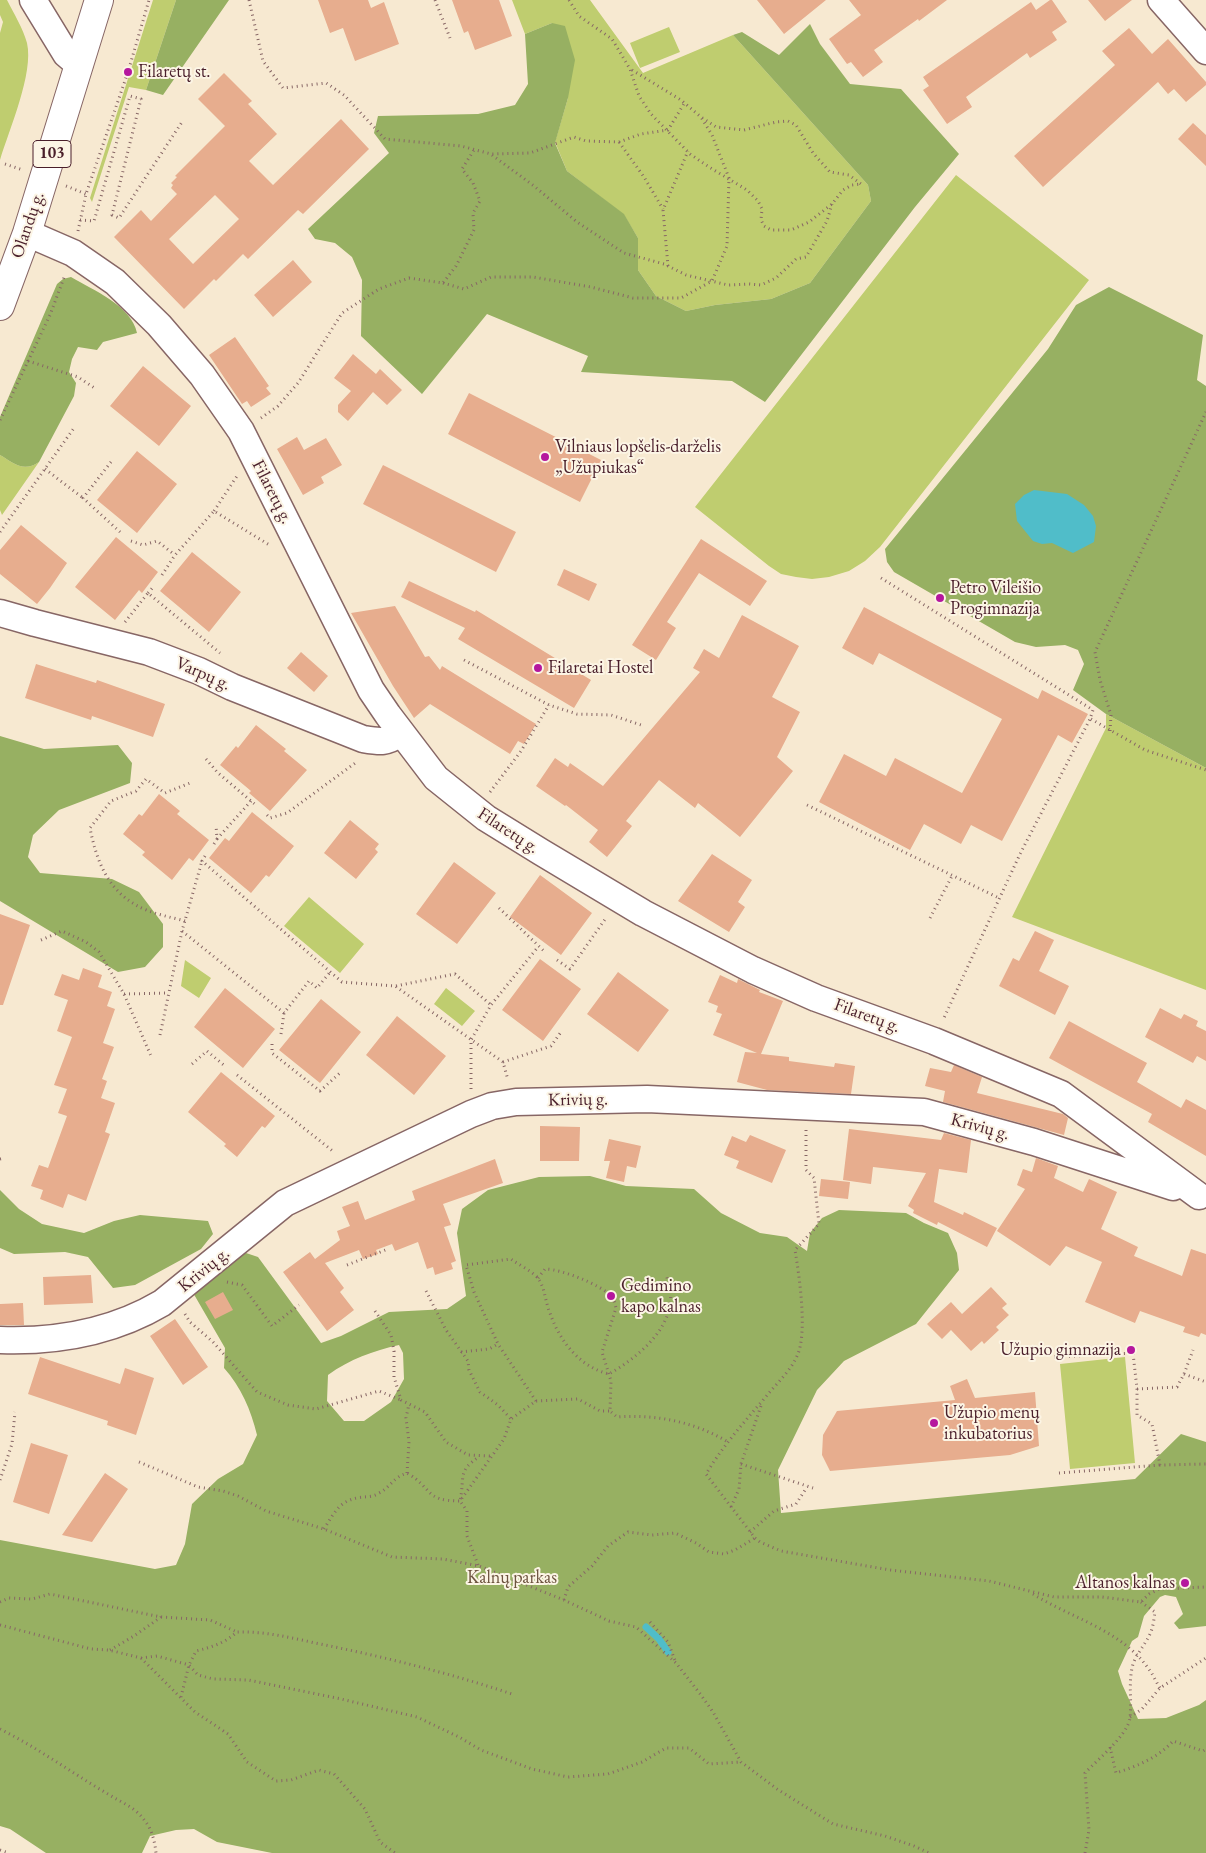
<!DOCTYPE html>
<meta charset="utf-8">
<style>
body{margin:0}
canvas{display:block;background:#f7e9d1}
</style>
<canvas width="1206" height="1853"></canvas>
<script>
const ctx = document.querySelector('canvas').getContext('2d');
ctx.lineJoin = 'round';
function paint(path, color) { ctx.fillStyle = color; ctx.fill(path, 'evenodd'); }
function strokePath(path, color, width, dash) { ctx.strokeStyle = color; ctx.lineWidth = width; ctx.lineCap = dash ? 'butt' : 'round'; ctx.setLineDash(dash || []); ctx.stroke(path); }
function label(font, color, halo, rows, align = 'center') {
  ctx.font = font + ' "EB Garamond",serif'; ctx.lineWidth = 4; ctx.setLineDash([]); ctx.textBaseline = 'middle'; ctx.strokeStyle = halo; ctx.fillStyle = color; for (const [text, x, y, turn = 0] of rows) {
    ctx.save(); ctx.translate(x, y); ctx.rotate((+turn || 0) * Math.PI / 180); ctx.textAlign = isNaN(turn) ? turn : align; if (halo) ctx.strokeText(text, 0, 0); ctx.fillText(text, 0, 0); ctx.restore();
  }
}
paint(new Path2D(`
 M0,0h7c7,14 16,28 20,43 7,30 -18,87 -27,117v-127l3,-11 -3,-7z
 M153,0h23l-30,90 -17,-3 -37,115 -2,-4z
 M512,0h78l53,73 90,-38 135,150 3,16 -61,82 -39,16 -56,6 -29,6 -30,-15 -18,-26v-32l-14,-23 -57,-44 -12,-29 13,-44 -16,-75 -27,11z
 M669,27l11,25 -40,16 -10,-25z
 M956,175l133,105 -209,267 -15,14 -16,10 -20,6 -17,2 -16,-2 -15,-3 -12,-8 -74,-59z
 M0,455c14,8 23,18 39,7l-37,53 -2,-5z
 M1106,714l100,54v222l-194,-73 94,-189z
 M309,897l55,47 -24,29 -56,-47z
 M185,960l26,18 -12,20 -18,-12z
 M446,988l29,23 -13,15 -28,-22z
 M1125,1357l10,106 -65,6 -10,-105z`), '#bfcd6f');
paint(new Path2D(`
 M176,0h53l-66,95 -17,-5z
 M552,23l13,3 10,34 -7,38 -13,45 12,28 57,43 14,24v32l18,26 30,15 29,-6 56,-6 39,-16 61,-82 -3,-16 -135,-150 9,-3 37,23 31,-31 10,20 30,40 51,5 58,65 -44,53 -150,195 -33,-21 -151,-9 7,-16 -101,-42 -65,80 -61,-58 1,-56 -10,-23 -17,-14 -20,-4 -7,-10 81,-76 -15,-20 4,-17 100,-2 37,-9 13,-21 -3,-50z
 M71,277c22,13 61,29 66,56l-34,9 -6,8 -19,-3 -6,12 -3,13 7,11 -2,13 -35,66c-16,11 -25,1 -39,-7v-38l57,-133 6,-5z
 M1109,287l94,48 -6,45 9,6v382l-100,-54 -33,-24 11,-26 -6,-14 -13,-5 -29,2 -21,-5 -121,-70 -7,-10 -2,-13 163,-200 28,-44z
 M0,736l44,13 74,-4 14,18 -2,20 -71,27 -26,25 -5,22 12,16 72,6 27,13 24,32v23l-18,20 -27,5 -118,-71z
 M590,1176l36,10 68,3 27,24 39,20 27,4 20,14 3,-18 12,-15 17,-8 67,3 18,10 24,10 9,20 2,17 -43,54 -72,37 -27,29 -39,80 3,43 354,-34 46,-45 25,8v184l-27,3 -5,-6 9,-9 -7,-17 -11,-2 -5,2 -16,19 -6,21 -6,4 -14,30 4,13 16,35 28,-1 33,-13 7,-5v153h-934l-55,-11 -23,-13 -18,1 -26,6 -8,17h-96l-36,-24 -10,-3v-286l155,29 21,-4 9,-21 7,-40 26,-25 25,-15 14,-29c-6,-25 -16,-48 -33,-67l1,-20 -33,-57 4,-8 50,-30 12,4 63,86 20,-7 48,-24 58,-3 19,-13 -9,-63 5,-24 26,-19 51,-13zM399,1345l4,8 1,26 -13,23 -27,19h-20l-17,-20 1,-26c22,-16 45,-24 71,-30z
 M0,1190l19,19 23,15 42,9 30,-12 26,-6 68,6 5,13 -12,15 -66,36 -22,3 -25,-31 -23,-5 -51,2 -14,-6z`), '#97b062');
paint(new Path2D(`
 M1034,490l33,4 17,11 9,11 3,10 -2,16 -21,11 -21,-10 -10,1 -9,-3 -16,-20 -2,-17 9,-9z`), '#50bdc9');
strokePath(new Path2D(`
 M646,1627l13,12 9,13`), '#50bdc9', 7);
paint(new Path2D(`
 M318,0h50l3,8 13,-6 15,42 -44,17 -12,-33 -13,5z
 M452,0h47l13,36 -37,14 -7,-19 -4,2z
 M757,0h69l-42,34z
 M849,0h98l-28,21 -1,-2 -44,31 9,12 -20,15 -12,-15 -4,2 -18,-25 32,-24z
 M1050,0h2l15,22 -15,10 5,8 -27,18 -3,-5 -61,44 6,10 -25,17 -24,-34 6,-4 -6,-9 108,-75 5,8z
 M1088,0h44l-27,21z
 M1129,28l23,26 16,-15 38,43v3l-20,17 -12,-13 -6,5 -10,-12 -115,105 -29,-31 101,-91 -13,-14z
 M224,73l28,28 -4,3 29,30 -28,27 24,24 68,-66 28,30 -66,65 -5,-4 -50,49 -5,-5 -27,27 -2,-2 -30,30 -70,-72 27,-27 10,11 26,-27 -6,-6 2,-3 -2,-2 6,-6 -2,-1 50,-50 -27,-27zM215,195l24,24 -46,45 -24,-25z
 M1193,123l13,12v31l-28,-27z
 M293,260l19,22 -39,35 -19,-22z
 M235,337l34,49 -3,2 5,6 -20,13 -4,-6 -5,3 -33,-49z
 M353,354l23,20 4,-5 22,21 -15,15 -14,-13 -25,29 -10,-9v-7l13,-14 -17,-13z
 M143,366l48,40 -32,40 -49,-40z
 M469,393l132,67 -21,42 -132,-68z
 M297,437l7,13 22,-12 16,27 -21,12 3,6 -21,12 -26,-46z
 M137,451l40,33 -40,49 -40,-33z
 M383,465l133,67 -20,40 -133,-68z
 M21,525l46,38 -17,25 -13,16 -37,-30v-24z
 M116,537l42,35 -16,21 -3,-3 -24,30 -40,-33z
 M701,539l66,42 -17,25 -51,-33 -32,49 9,6 -20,32 -24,-15z
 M192,552l49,40 -32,40 -49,-41z
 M564,569l33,15 -8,17 -32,-16z
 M409,581l66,31 1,-2 115,70 -17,28 -116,-69 7,-11 -64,-31z
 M395,606l30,51 4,-1 11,14 2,-4 94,58 -12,20 -6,-3 -8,13 -80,-50 -16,14 -21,-32 -42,-73z
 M864,607l174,92 4,-9 46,24 -16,29 -14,-8 -56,106 -31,-16 -10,19 -37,-20 -14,26 -91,-48 25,-48 42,22 9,-18 67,35 40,-74 -123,-66 -6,12 -31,-17z
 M742,615l57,31 -27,51 28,15 -23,45 16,14 -53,66 -42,-34 -3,5 -36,-28 -33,41 6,5 -25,31 -18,-15 9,-12 -32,-25 -1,1 -29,-20 19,-28 13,9 2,-4 33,23 97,-114 -7,-4 11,-19 15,9z
 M301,652l27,24 -14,16 -27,-24z
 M36,664l60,19 1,-3 68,24 -12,33 -61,-21 -1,4 -66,-22z
 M256,725l30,24 -2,2 23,19 -37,41 -21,-18 2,-2 -31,-26 16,-19 2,2z
 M159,794l21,17 -3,3 32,26 -16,21 -4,-3 -17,22 -30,-25 3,-3 -22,-18 16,-20 3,2z
 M252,812l42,34 -25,31 -3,-2 -15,18 -42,-35 16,-20 4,3z
 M350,820l29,24 -4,5 3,3 -22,27 -32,-26z
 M712,854l40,26 -14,22 7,5 -16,25 -51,-31z
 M454,862l42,31 -39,51 -41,-30z
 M540,875l52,38 -31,42 -51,-38z
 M0,914l30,11 -27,80h-3z
 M1035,931l19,9 -15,31 30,15 -14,29 -56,-29 14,-28 6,3z
 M540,959l41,30 -38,52 -41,-31z
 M83,968l19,7 -4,12 14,5 -5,14 8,3 -12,34 11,4 -12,32 5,2 -6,17 14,5 -10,29 5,2 -24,67 -18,-7 -5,14 -23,-9 3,-9 -12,-4 8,-21 9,3 19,-52 -9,-3 9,-24 -13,-4 18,-48 -15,-6 11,-31 -14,-5 8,-21 17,6z
 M618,972l51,38 -31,42 -51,-38z
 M720,975l17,8 1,-4 22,11 -1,2 24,9 -22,53 28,3v4l45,6 1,-4 20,3 -4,28 -84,-4 -30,-8 8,-30 12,1 -44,-18 9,-21 -6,-2 2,-6 -10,-4z
 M225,988l50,41 -32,39 -49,-41z
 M321,999l40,33 -41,51 -41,-33z
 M1160,1008l21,11 3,-5 14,7 -2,5 10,5v30l-9,-5 -4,7 -48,-26z
 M397,1016l49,40 -32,39 -48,-40z
 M1069,1021l78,42 -10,19 44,26 5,-9 20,11v46l-58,-34 4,-8 -103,-56z
 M954,1065l28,12 -5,16 86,21 5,4 -4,17 -121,-33 2,-11 -20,-5 5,-18 21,4z
 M221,1072l54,44 -10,12 -3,-2 -25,31 -13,-11 2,-2 -38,-32z
 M540,1126l40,1 -1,34h-39z
 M849,1129l92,11 3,-7 27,7 -4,33 -28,-4 -5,33 29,13 1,-3 33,16 -10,19 -49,-25 -1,3 -24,-12 1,-3 -6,-4 18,-33 -53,-6 -2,17 -28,-4z
 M750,1135l36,15 -14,33 -36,-15 3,-7 -15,-6 8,-19 14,6z
 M609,1139l32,7 -5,22 -9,-2 -3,16 -18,-4 4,-17h-6z
 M1036,1158l22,8 -4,12 29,14 6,-13 28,13 -16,37 37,18 -4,9 48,20 9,-27 15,5v81l-5,-2 -2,4 -16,-5 2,-5 -45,-16 -5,12 -50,-21 17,-40 -36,-16 -16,20 -53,-35 28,-42 -8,-4 6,-16 9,3z
 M495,1159l8,24 -60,21 8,21 -7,2 12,34 -5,2 2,6 -18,6 -2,-8 -6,2 -9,-27 -23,9 -3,-7 -16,6 2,4 -15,5 -4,-9 -34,13 19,25 -4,4 14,18 -27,21 -44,-59 27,-20 5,7 25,-19 -3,-9 13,-5 -8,-19 16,-6 7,19 50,-20 -3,-9z
 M821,1179l29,3 -2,17 -29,-3z
 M91,1275l2,28 -49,2 -1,-28z
 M991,1287l16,17 -5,4 7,7 -13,12 3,3 -15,14 -2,-3 -11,10 -20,-21 -9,9 -15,-15 24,-22 11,12z
 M223,1292l10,18 -18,9 -10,-17z
 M23,1303l1,22h-24v-21z
 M175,1319l33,48 -25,18 -33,-49z
 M40,1357l80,27 5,-16 29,10 -18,57 -29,-10 1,-4 -80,-27z
 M967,1379l8,19 60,-6 4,54 -29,9 -180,16 -8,-16 1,-20 14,-24 118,-11 -5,-14z
 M31,1443l37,12 -19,59 -36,-12z
 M105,1473l23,16 -36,53 -30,-7z`), '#e7ad8e');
const minor = new Path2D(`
 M33,0l33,54 13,11
 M1161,0l45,51
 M27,233l46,20 42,29 44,43 43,50 39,56 130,259 17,25 48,63 50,40 55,34 102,61 110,57 63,28 118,43 127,53 138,102
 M0,613l35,10 114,29 50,19 33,16 131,52c18,3 23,4 38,-6
 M0,1340c57,2 113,-8 162,-37l123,-100 186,-89 21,-8 24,-4 131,-3 277,13 110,30 139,45`);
const major = new Path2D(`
 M0,306l27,-73 72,-233`);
strokePath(minor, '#876665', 29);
strokePath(major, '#876665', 30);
strokePath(new Path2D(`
 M249,0l14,61 20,27 43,-5 18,12 41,44 76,7 30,8 39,-1 44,-16 12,4 33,1 22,-8 27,-4 17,-28
 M435,0l15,38
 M569,0l10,16 33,23 18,30 9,27 12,18 39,40 19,13 38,23 11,11 4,8 -1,11 3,6 7,4h20l18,-8 23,-18 11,-14 9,-5 9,-1
 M632,70l49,30 20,17 15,10 28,3 32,-8 12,-1 8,4 17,28 17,19 19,3 12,9
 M619,142l25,35 19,32
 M492,155l42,31 43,36 47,31 40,11 22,11 42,10 21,-1 12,1 15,-7 20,-19 10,-2 21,-36 5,-17
 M5,164l18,6
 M66,186l20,8
 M80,220l14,1 36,-125 11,3 -29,116 7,3 63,-96
 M78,231l8,-37 42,-122 21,-72
 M668,266l-5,-56 25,-59
 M443,283l21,6 27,-12h42l58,10 42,11h48l31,-17 15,-35 2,-68 -17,-43 -11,-18
 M28,361l50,16 18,12
 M261,418l17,-12 20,-23 44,-70 37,-24 30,-11 34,5 13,-17 18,-36 -1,-17 7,-12 -7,-18 -11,-14 12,-19
 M0,420l50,-105 15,-40
 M111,462l-28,36 37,34
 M45,469l38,29
 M214,511l23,-35
 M0,532l74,-104
 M131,541l12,4 14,-4 18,14
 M162,575l13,-20 39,-44 57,35
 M881,578l212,132 -3,9 -70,135 -77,166
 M148,593l6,-7
 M125,622l23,-29 72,60
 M464,660l85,45 28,9 34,1 30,10
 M1091,719l54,31 61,20
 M1110,731l1,-16 -11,-35 -5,-28 111,-240
 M206,759l12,14 39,33
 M490,792l31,-41 28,-46
 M807,805l192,93
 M267,815l3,3 17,-5 71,-52
 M217,839l34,-38
 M214,844l3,-5 -1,-14
 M205,856l-3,5 140,121 53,4 108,76 5,18
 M499,908l46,44
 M930,918l22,-42
 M185,921c-15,-4 -36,-8 -49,-16 -29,-16 -40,-46 -46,-77l21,-27 25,-10 10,-12 19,14 25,-10
 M182,931l102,82 25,-32 8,7 14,-17
 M41,940l21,-9 24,11 13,10 25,42 27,62
 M557,960l13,9 36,-51
 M396,986l59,-12 36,31
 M124,994l45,-1
 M281,1034l3,-21
 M160,1035l22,-104 20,-70
 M272,1044v9l48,38 21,-19
 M503,1062l48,-16 10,-14
 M192,1064l15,-13 19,16
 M237,1075l97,77
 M471,1089v-49l20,-35 47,-58
 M806,1130v40l8,8 5,46 -24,26c4,24 13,84 2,106 -6,14 -18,25 -28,37 -22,26 -45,51 -63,81l49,64 5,4 21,9 109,19 99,11 65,16h48l39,5 8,-8 10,-5 47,-2
 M0,1159l4,-1
 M347,1265l41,-16
 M538,1278l7,-9c16,0 57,16 67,28 2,3 3,7 4,11l-14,44 9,29 -1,30 7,6c39,-3 78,5 111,25
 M227,1282l15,3 30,41 27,-21
 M426,1291l20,39 22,31 1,9 11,22 18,13 13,14
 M375,1311l16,24 3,16v26l7,23 24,12 21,30 22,13 23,1
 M185,1314l5,8 23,20 44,50 31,13 28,4 63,-18 22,9
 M461,1352l28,-3 9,-5
 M1054,1357l79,-4 4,36v26l15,9 8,41 46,-1
 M1184,1374l22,8
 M1137,1389l40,-2 7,-13 9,-24
 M536,1401l-38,-57 -24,-52 -8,-27 45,-6c8,6 19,11 26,18 8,9 8,25 13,36 10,29 30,54 59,61 29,-17 67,-47 61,-85 0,-5 -3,-10 -4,-15
 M139,1462l59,25 25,4 15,5 28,15 58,18 68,28 51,2 36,7 85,34 45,21 27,6 40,36 25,32 12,17 28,50 36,27 56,35 52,12 29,10 15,7
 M741,1464l72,24
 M407,1473l2,-31 -3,-24 3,-14
 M1059,1473l101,-8
 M0,1480l12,-36 3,-32
 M731,1507l8,-18 2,-25 21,-61
 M324,1529c9,-14 15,-28 33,-31 8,-2 15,0 22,-5 12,-6 13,-15 28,-20 26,15 17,28 53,28l44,-62 7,-20 25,-18 42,-2 22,12h10
 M750,1532l24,-21 22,-7 11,-17
 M478,1565l-11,-29v-25l-7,-10c5,-23 -3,-30 19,-44
 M1033,1594c38,24 88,36 115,74 5,6 8,14 12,20
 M564,1600l4,-13 24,-21 16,-20 20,-14 24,3 23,-2 21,10 13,9 15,2 11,-4 20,-12
 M0,1602l9,-4 23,1 18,-5 111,23 49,3 27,12
 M650,1622l18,20 8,21
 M0,1625l91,24 18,1 32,8 54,54 33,22 19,28 29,19 15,-1 28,-10 15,4 31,35 15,33 15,11
 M110,1650l24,-14 27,-19
 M141,1658l16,-2 32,9 9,10 15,4 35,1 93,19 76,18 42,20 22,13 51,19 36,8 40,-3 34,-12 24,-14h23l20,16 32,-2
 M181,1697l8,-32 7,-14c16,-4 29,-8 41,-19 28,-1 55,6 83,12 65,13 129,29 192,50
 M1130,1717l12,-8 18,-21 46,-30
 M0,1729c38,19 72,44 108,65 14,9 27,13 37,27 7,8 10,22 11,32
 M1110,1747l6,26c21,-7 42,-15 57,-32l30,10 3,-2
 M0,1850l9,3
 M1085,1853l4,-23 -4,-57c13,-14 42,-37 45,-55 2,-18 -2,-36 3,-54 4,-11 12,-19 17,-30 3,-6 4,-15 5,-22l-14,-10`), '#876665', 3, [1, 4]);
strokePath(minor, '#fff', 26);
strokePath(major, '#fff', 28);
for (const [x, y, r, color] of [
 [128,72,5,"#b5179e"],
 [545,457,5,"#b5179e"],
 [940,598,5,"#b5179e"],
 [538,668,5,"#b5179e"],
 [611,1296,5,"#b5179e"],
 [1131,1350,5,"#b5179e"],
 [934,1423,5,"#b5179e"],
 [1185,1583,5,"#b5179e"]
]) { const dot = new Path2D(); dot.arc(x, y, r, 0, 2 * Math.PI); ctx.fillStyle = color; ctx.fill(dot); strokePath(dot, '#fcf5e5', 2); }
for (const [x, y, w] of [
 [52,154,38]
]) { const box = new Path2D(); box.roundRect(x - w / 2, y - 13.5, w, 27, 4); ctx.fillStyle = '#fcf5e5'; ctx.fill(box); strokePath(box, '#4a1f2b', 1); }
label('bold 16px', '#4a1f2b', null, [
 ["103",52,154]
]);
label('18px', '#4a1f2b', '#fcf5e5', [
 ["Filaretų st.",138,72],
 ["Vilniaus lopšelis-darželis",555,447],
 ["„Užupiukas“",555,468],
 ["Petro Vileišio",950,588],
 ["Progimnazija",950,609],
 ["Filaretai Hostel",548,668],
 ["Gedimino",621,1286],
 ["kapo kalnas",621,1307],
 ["Užupio gimnazija",1121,1350,"right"],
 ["Užupio menų",944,1413],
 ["inkubatorius",944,1434],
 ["Altanos kalnas",1175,1583,"right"]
], 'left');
label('18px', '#4a1f2b', '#fcf5e5', [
 ["Olandų g.",28,225,-71],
 ["Filaretų g.",272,492,63],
 ["Varpų g.",203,674,24],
 ["Filaretų g.",508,831,33],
 ["Filaretų g.",867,1016,20],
 ["Krivių g.",578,1100,-1],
 ["Krivių g.",980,1127,15],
 ["Krivių g.",204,1270,-39]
]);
label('18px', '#6d533f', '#fcf5e5', [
 ["Kalnų parkas",512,1578]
]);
</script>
